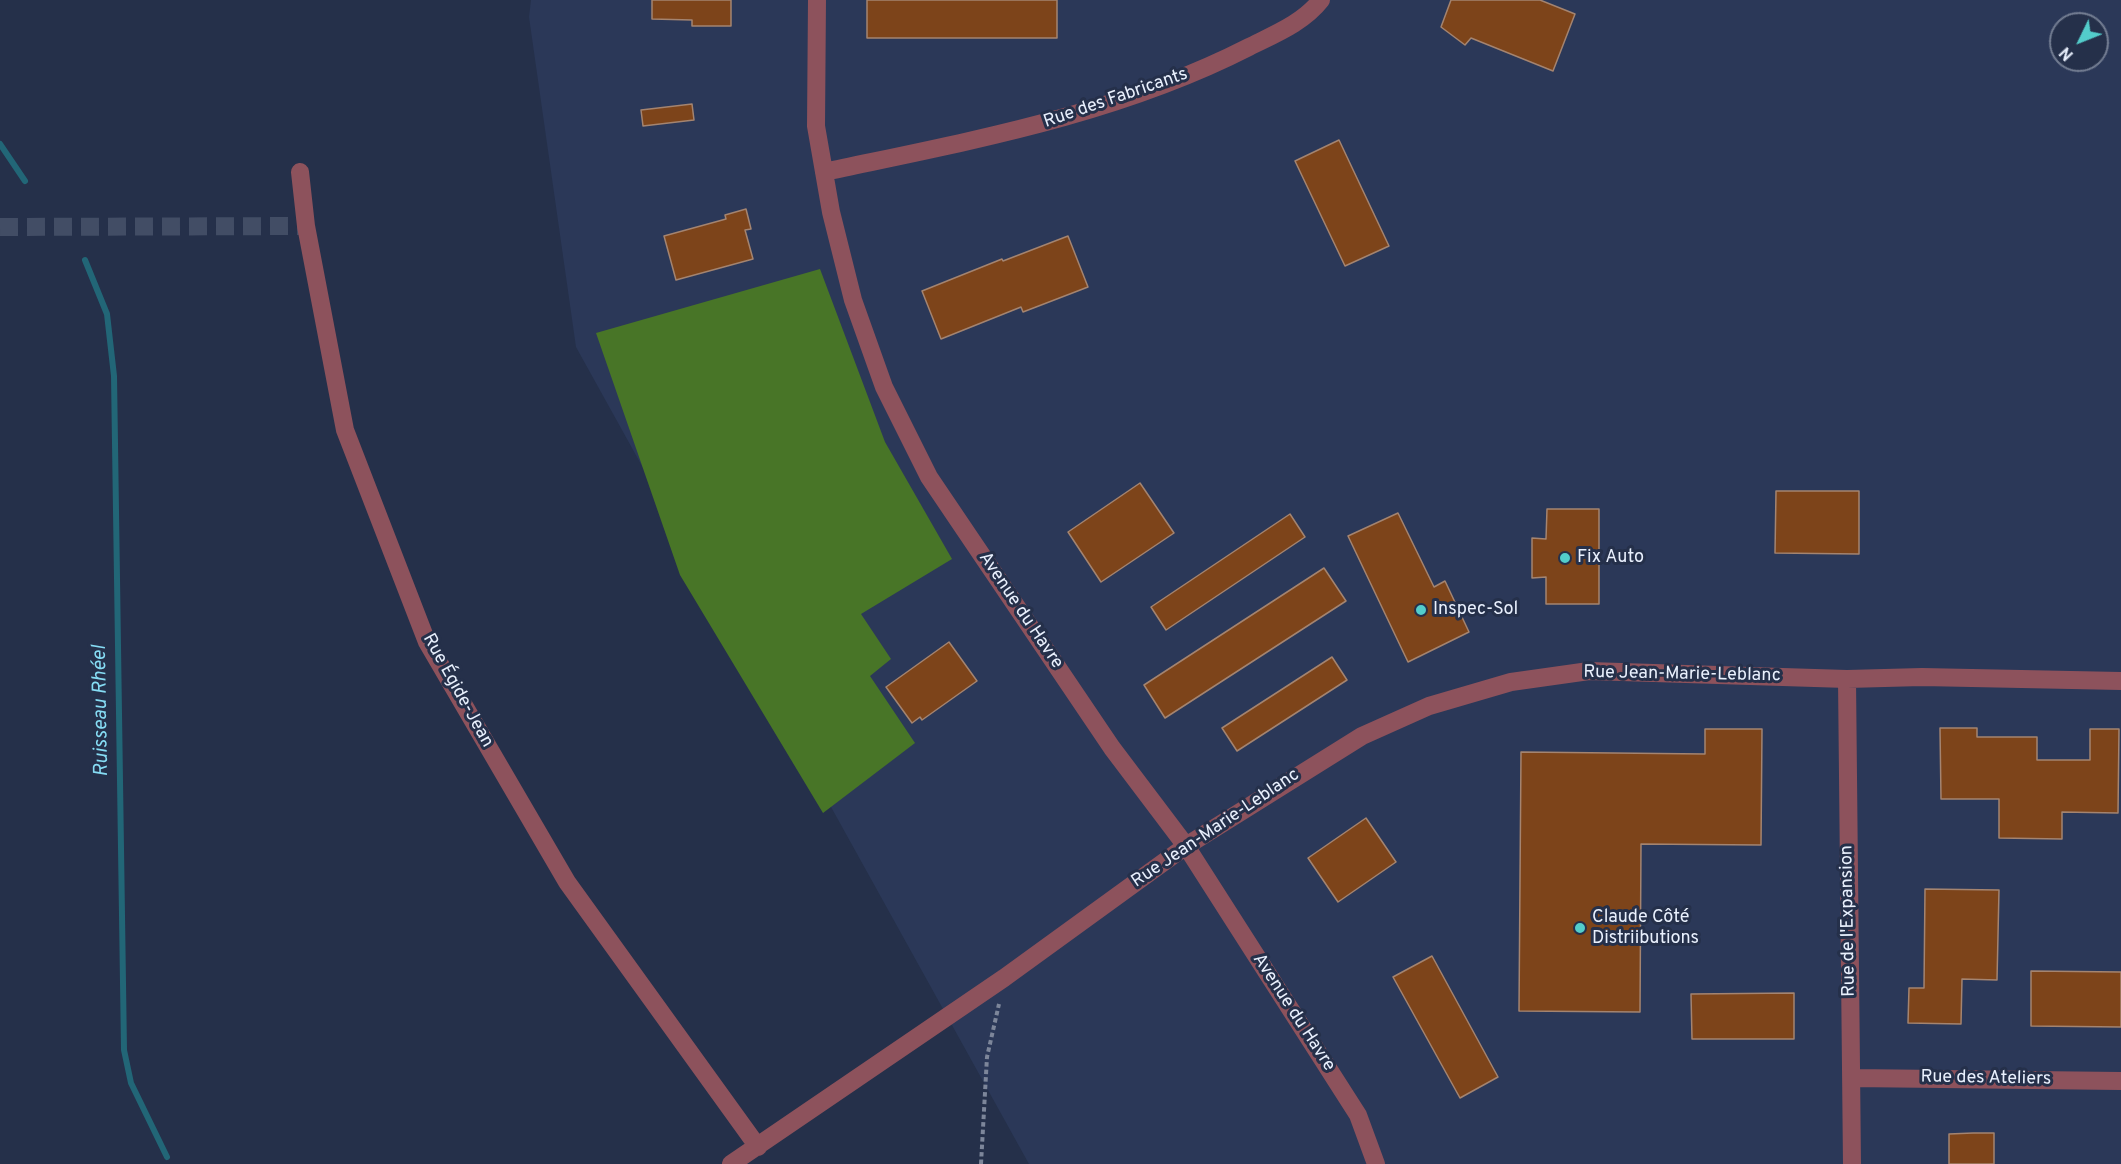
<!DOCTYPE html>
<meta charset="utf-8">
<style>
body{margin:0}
#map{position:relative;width:2121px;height:1164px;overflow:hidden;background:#25304a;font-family:Overpass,sans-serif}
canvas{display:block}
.north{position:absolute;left:2049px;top:12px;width:60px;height:60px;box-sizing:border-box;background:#25304a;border:2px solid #737d92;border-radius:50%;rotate:227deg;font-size:16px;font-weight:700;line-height:24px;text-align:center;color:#e9f0fd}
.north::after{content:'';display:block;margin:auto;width:21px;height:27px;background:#53cdcb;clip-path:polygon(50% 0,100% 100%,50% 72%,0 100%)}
</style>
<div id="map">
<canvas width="2121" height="1164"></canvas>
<div class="north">N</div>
</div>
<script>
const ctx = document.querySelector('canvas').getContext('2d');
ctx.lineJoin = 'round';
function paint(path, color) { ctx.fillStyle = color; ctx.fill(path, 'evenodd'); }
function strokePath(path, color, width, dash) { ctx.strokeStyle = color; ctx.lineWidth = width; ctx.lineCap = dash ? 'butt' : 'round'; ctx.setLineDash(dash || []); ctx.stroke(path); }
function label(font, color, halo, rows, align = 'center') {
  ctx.font = font + ' Overpass,sans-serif'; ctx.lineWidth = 6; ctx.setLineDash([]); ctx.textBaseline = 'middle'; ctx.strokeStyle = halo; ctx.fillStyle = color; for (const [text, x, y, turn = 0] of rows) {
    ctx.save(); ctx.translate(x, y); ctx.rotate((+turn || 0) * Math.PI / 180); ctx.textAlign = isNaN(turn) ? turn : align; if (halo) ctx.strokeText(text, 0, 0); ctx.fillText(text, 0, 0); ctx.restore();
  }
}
paint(new Path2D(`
 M531,0h1590v1164h-1092l-453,-817 -47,-330zM2061,24h36v36h-36z`), '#2b3858');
paint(new Path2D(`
 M820,269l65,173 67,117 -91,55 30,45 -21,17 45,67 -92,70 -143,-238 -84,-242z`), '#487527');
strokePath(new Path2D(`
 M0,144l25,37
 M85,260l22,54 7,62 10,674 7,33 36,74`), '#267', 6);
const building = new Path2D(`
 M652,0h79v26h-39v-6l-40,-1z
 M867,0h190v38h-190z
 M1451,0h89l35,14 -22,57 -82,-33 -6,7 -24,-18z
 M692,104l2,16 -51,6 -2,-16z
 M1339,140l50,106 -44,20 -50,-105z
 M746,209l5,20 -6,1 8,29 -77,21 -12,-44 62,-17 -1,-4z
 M1068,236l20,51 -65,25 -2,-5 -80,32 -19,-48 80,-32 1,2z
 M1140,483l34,50 -73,49 -33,-50z
 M1776,491h83v63l-84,-1z
 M1547,509h52v95h-53v-27l-14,1v-40l14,1z
 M1398,513l36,74 11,-6 24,51 -61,30 -60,-126z
 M1290,514l15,23 -139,93 -15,-23z
 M1324,568l22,33 -181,117 -21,-33z
 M949,642l28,39 -55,39 -2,-3 -8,6 -26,-36z
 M1332,657l15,23 -110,71 -15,-23z
 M1940,728h37v9h60v23h53v-31h29l-1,84 -56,-1v27l-63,-1v-39h-58z
 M1705,729h57l-1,116 -120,-1 -1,168 -121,-1 2,-259 184,2z
 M1366,818l30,44 -58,40 -30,-44z
 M1925,889l74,1 -2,90 -35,-1 -1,45 -53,-1 1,-35h15z
 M1432,956l66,121 -38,21 -67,-121z
 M2031,971l90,1v55l-90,-1z
 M1794,993v46h-102l-1,-45z
 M1973,1133h21v31h-45v-30z`);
paint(building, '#7d441a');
strokePath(building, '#a48470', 1.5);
strokePath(new Path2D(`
 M0,227l306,-1`), '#424d65', 18, [18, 9]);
strokePath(new Path2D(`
 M981,1164l6,-107 12,-53`), '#7d869a', 4, [4.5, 3]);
strokePath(new Path2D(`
 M817,0l-1,126 15,86 22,88 31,87 45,90 183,271 74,98 172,269 18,49
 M300,172l6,54 39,204 82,212 140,240 191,265
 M824,172c145,-31 292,-57 425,-125 26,-13 54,-24 72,-47
 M1847,679l5,485
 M1852,1078l269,3
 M731,1164l273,-186 182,-132 176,-110 67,-30 82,-24 78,-11 258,8 75,-2 199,4`), '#8d525c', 18);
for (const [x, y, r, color] of [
 [1565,558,6,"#53cdcb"],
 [1421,610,6,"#53cdcb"],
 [1580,928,6,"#53cdcb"]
]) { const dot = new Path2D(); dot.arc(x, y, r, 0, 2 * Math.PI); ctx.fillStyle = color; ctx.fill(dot); strokePath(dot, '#25304a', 2); }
label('18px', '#e9f0fd', '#25304a', [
 ["Rue des Fabricants",1116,99,-19],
 ["Avenue du Havre",1020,611,56],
 ["Rue Jean-Marie-Leblanc",1682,675,1],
 ["Rue Égide-Jean",457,691,61],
 ["Rue Jean-Marie-Leblanc",1216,829,-34],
 ["Rue de l'Expansion",1849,921,-91],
 ["Avenue du Havre",1293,1013,57],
 ["Rue des Ateliers",1986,1079,1]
]);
label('18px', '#e9f0fd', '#25304a', [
 ["Fix Auto",1577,558],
 ["Inspec-Sol",1433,610],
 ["Claude Côté",1592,918],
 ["Distriibutions",1592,939]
], 'left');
label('italic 20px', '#86dcf4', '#25304a', [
 ["Ruisseau Rhéel",102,711,-91]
]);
</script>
